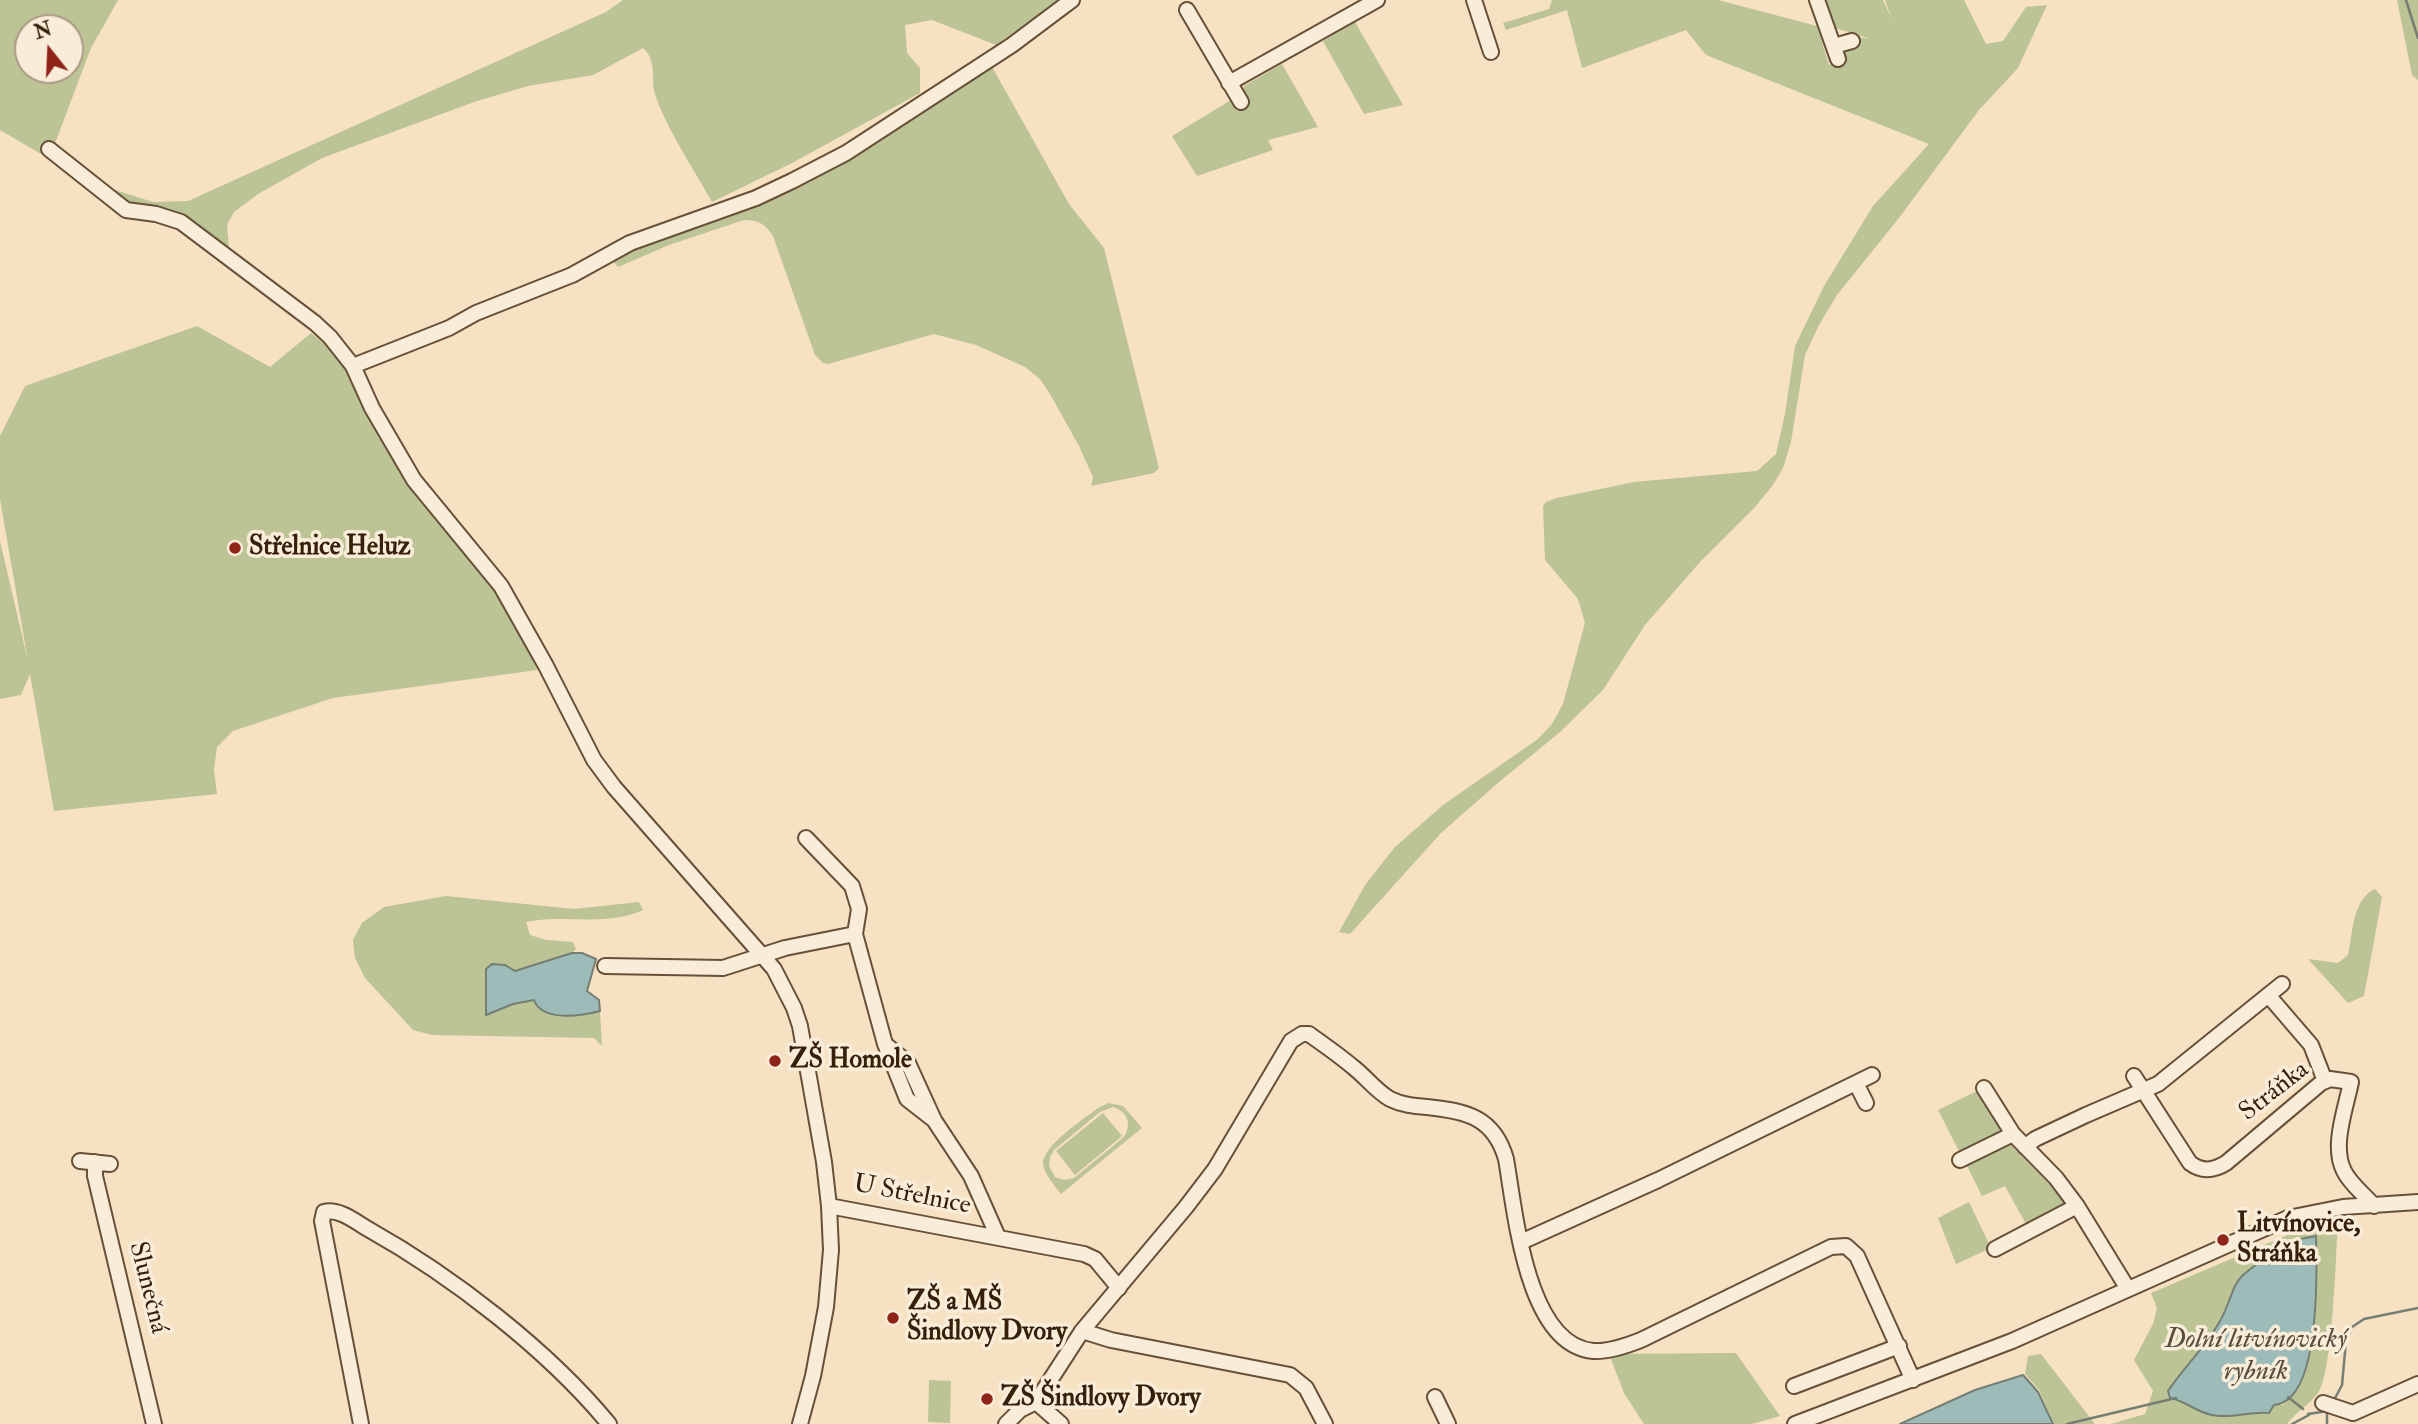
<!DOCTYPE html>
<meta charset="utf-8">
<style>
body{margin:0}
#map{position:relative;width:2418px;height:1424px;overflow:hidden;background:#f6e1c3;font-family:"IM FELL Double Pica",serif}
canvas{display:block}
.north{position:absolute;left:14px;top:14px;width:70px;height:70px;box-sizing:border-box;background:#f9ecd8;border:2px solid #ab9a85;border-radius:50%;rotate:342deg;font-size:19px;font-weight:700;line-height:28px;text-align:center;color:#372009}
.north::after{content:'';display:block;margin:auto;width:24px;height:32px;background:#8f2418;clip-path:polygon(50% 0,100% 100%,50% 72%,0 100%)}
</style>
<div id="map">
<canvas width="2418" height="1424"></canvas>
<div class="north">N</div>
</div>
<script>
const ctx = document.querySelector('canvas').getContext('2d');
ctx.lineJoin = 'round';
function paint(path, color) { ctx.fillStyle = color; ctx.fill(path, 'evenodd'); }
function strokePath(path, color, width, dash) { ctx.strokeStyle = color; ctx.lineWidth = width; ctx.lineCap = dash ? 'butt' : 'round'; ctx.setLineDash(dash || []); ctx.stroke(path); }
function label(font, color, halo, rows, align = 'center') {
  ctx.font = font + ' "IM FELL Double Pica",serif'; ctx.lineWidth = 7; ctx.setLineDash([]); ctx.textBaseline = 'middle'; ctx.strokeStyle = halo; ctx.fillStyle = color; for (const [text, x, y, turn = 0] of rows) {
    ctx.save(); ctx.translate(x, y); ctx.rotate((+turn || 0) * Math.PI / 180); ctx.textAlign = isNaN(turn) ? turn : align; if (halo) ctx.strokeText(text, 0, 0); ctx.fillText(text, 0, 0); ctx.restore();
  }
}
paint(new Path2D(`
 M0,0h118l-27,48 -37,98 -8,11 -46,-27zM28,28h42v42h-42z
 M623,0h436l-63,45 -64,-25 -27,5 2,28 13,15v25l-128,70 -80,39c-17,-31 -47,-76 -57,-108 -5,-17 3,-32 -12,-46l-50,27 -65,11 -51,15 -155,57 -64,36 -24,18 -7,13 2,25 -94,-42 -33,-22 51,16 35,-1 418,-189z
 M1552,0h166l99,26 12,39 10,-4 2,-9 12,-6 -4,-10 22,3 -36,-11 -11,-28h59l9,20 -7,-20h79l22,44 17,-3 23,-34 21,-2 -29,63 -39,42 -80,108 -62,77 -18,30 -14,30 -14,87 -8,26 -10,17 -18,22 -55,55 -55,63 -42,65 -44,43 -60,49 -58,51 -91,101 -11,-2 26,-47 30,-38 48,-42 95,-66 14,-15 11,-20 22,-81 -7,-24 -33,-39 -2,-54 3,-4 11,-4 77,-16 123,-11 19,-17 9,-40 10,-68 29,-60 49,-80 56,-62 -223,-89 -20,-25 -104,38 -15,-58 -61,20 -3,-7 46,-14z
 M2397,0h21v80l-6,-5z
 M1355,22l48,83 -39,9 -41,-73z
 M1282,64l36,63 -50,13 5,10 -76,26 -25,-40 59,-36 7,9 6,-1 -1,-2 6,-3 -6,-13 1,-4z
 M991,65l78,139 35,44 55,220 -5,5 -63,13 2,-9 -14,-31 -29,-52 -10,-15 -15,-12 -49,-22 -42,-11 -106,30 -5,-1 -8,-8 -42,-119c-8,-12 -14,-16 -29,-16l-75,25 -51,22 -6,-7 30,-17 121,-42z
 M197,326l73,41 41,-34 24,20 152,225 38,60 12,32 -204,28 -100,33 -16,16 -3,23 3,24 -163,17 -24,-137 -9,21 -21,4v-158l28,120 -28,-162v-63l25,-50z
 M2375,889l7,8 -18,99 -16,7 -40,-44 30,4 10,-8c5,-22 4,-55 27,-66z
 M446,896l128,13 65,-7 4,8c-38,17 -77,4 -117,12l4,13 16,5 27,2 3,7 -4,4 -57,18 -10,-6 -19,5v45l27,-11 21,-4 27,15h25l14,-4 2,35 -8,-8 -162,-3 -19,-5 -48,-52 -10,-20 -2,-18 9,-17 22,-16z
 M1979,1090l21,36 -1,8 -39,19 -22,-43z
 M1108,1103l15,3 19,22 -81,66c-6,-8 -17,-20 -18,-30 -1,-18 41,-45 55,-56zM1113,1107c15,5 19,17 11,30l-50,41 -10,2 -9,-3 -6,-11 1,-9 4,-7 46,-38z
 M1103,1113l19,23 -47,39 -19,-24z
 M2008,1144l4,2 52,53 -2,8 -35,19 -22,-40 -23,10 -16,-32z
 M1969,1202l22,46 -35,16 -18,-46z
 M2338,1220c-2,30 -5,153 -20,173 -9,12 -22,19 -31,31h-176l34,-10 8,-23 -19,-31 19,-36 4,-16 -6,-15 160,-68zM2316,1236l-1,54 -14,91 -12,18 -6,6h-9l-5,8c-13,-1 -22,0 -34,2 -27,3 -47,-9 -64,-29 17,-19 33,-39 47,-61 8,-12 11,-26 17,-39 6,-12 14,-15 23,-23 17,-18 33,-23 58,-27z
 M1736,1353l44,63 -28,8h-108l-20,-31 -15,-39z
 M2041,1354l54,70h-41l-15,-34 -14,-16 3,-18z
 M929,1380l22,1 -1,42 -22,-1z`), '#bcc394');
const water = new Path2D(`
 M572,953h10l14,6 -9,32 12,9 1,11c-19,5 -58,11 -66,-11l-21,4 -27,11v-46l6,-5 13,1 10,6z
 M2316,1236c1,35 5,165 -42,169l-5,8c-19,-2 -39,6 -57,2 -16,-3 -26,-14 -42,-17l-2,-7c15,-22 35,-42 49,-65 9,-13 12,-27 18,-40 6,-12 14,-15 23,-23 17,-18 33,-23 58,-27z
 M2023,1375l15,17 15,32h-153l75,-34z`);
paint(water, '#9dbcb9');
strokePath(water, '#747e73', 2);
strokePath(new Path2D(`
 M2406,0l12,38
 M2288,1397l15,12
 M2333,1402l9,-17 4,-44 6,-14 12,-8 54,-11
 M2308,1414l20,-3
 M2067,1424l109,-26
 M2292,1424l17,-9
 M2327,1424v-12`), '#747e73', 2.5);
const minor = new Path2D(`
 M1474,0l17,52
 M1817,0l21,59
 M1187,10l54,92
 M1834,46l18,-5
 M1229,83l148,-83
 M49,149l77,61 30,4 25,8 134,101 15,14 23,29 19,42 42,72 87,106 45,80 48,94 20,27 160,182 20,39 6,18 24,136 5,44 2,44 -5,57 -13,69 -13,48
 M353,366l96,-38 27,-15 96,-38 58,-32 126,-45 36,-17 54,-28 166,-108 60,-45
 M806,838l46,48 7,23 -4,25 30,110 22,55 27,21
 M605,966l118,2 62,-20 70,-14
 M2268,995l43,50 14,36
 M886,1045l22,18 26,57 37,56 27,61
 M2134,1076l56,87c12,9 23,8 36,0l95,-80 9,-4 21,3c-5,26 -20,64 -7,89 6,13 21,24 30,35
 M1856,1083l10,20
 M1984,1088l29,46 43,44 21,28 51,83
 M2025,1147l10,-8 51,-24 72,-31 124,-100
 M1960,1160l53,-26
 M80,1161l30,3
 M95,1162v14l59,248
 M829,1206l255,48 11,5 24,29
 M1521,1242l137,-62 214,-105
 M1995,1249l82,-43
 M1082,1331l29,9 179,35 16,13 19,36
 M1794,1386l105,-40
 M1435,1397l13,27
 M1036,1402l25,22
 M2323,1403l30,10
 M2353,1413l65,-29
 M361,1424l-39,-203 2,-9c15,-4 32,10 44,17 84,47 180,121 241,195
 M1006,1424l14,-14 16,-8 46,-71 104,-124 29,-38 76,-128 11,-7h7c15,11 30,21 44,33 13,10 23,24 37,32 12,6 24,7 37,8 39,4 67,10 79,52 9,51 20,186 87,192 16,1 33,-5 48,-11l190,-93 15,-1 11,10 56,124
 M1795,1424l217,-83 276,-123 55,-11 75,-5`);
strokePath(minor, '#675038', 18);
strokePath(minor, '#f9ecd8', 14);
for (const [x, y, r, color] of [
 [235,548,7,"#8f2418"],
 [775,1061,7,"#8f2418"],
 [2223,1240,7,"#8f2418"],
 [893,1318,7,"#8f2418"],
 [987,1399,7,"#8f2418"]
]) { const dot = new Path2D(); dot.arc(x, y, r, 0, 2 * Math.PI); ctx.fillStyle = color; ctx.fill(dot); strokePath(dot, '#f9ecd8', 2.5); }
label('bold 26px', '#372009', '#f9ecd8', [
 ["Střelnice Heluz",249,548],
 ["ZŠ Homole",789,1061],
 ["Litvínovice,",2237,1225],
 ["Stráňka",2237,1255],
 ["ZŠ a MŠ",907,1303],
 ["Šindlovy Dvory",907,1333],
 ["ZŠ Šindlovy Dvory",1001,1399]
], 'left');
label('26px', '#372009', '#f9ecd8', [
 ["Stráňka",2275,1092,-38],
 ["U Střelnice",912,1196,11],
 ["Slunečná",147,1288,76]
]);
label('italic 28px', '#564f3e', '#f9ecd8', [
 ["Dolní litvínovický",2256,1341],
 ["rybník",2256,1373]
]);
</script>
